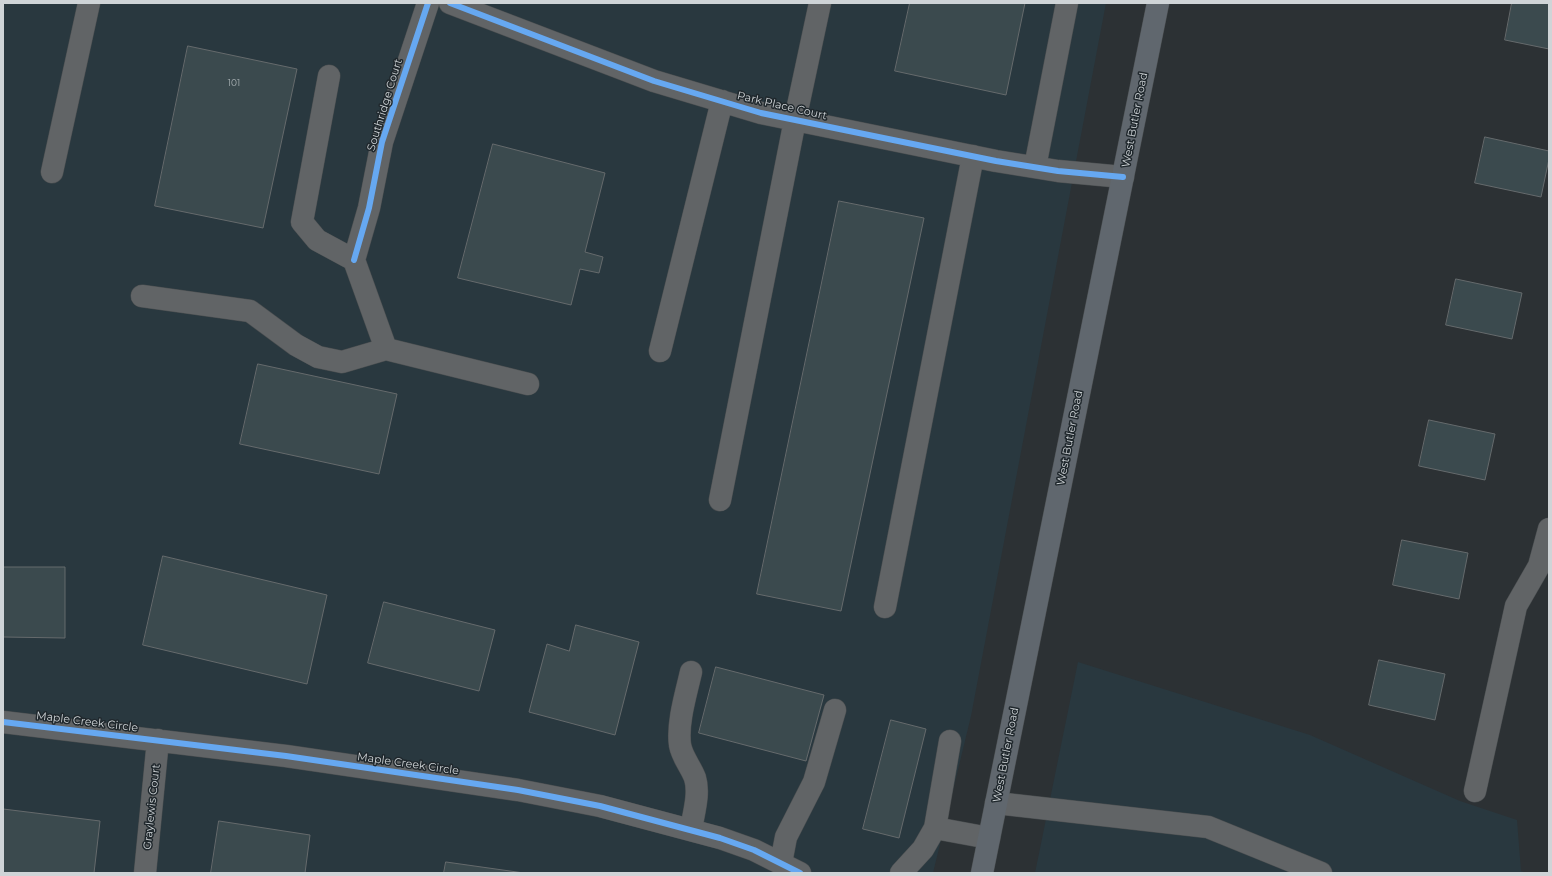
<!DOCTYPE html>
<style>
body{margin:0}
#map{position:relative;width:1552px;height:876px;overflow:hidden;background:#2c3134;font-family:Montserrat,sans-serif}
canvas{display:block}
.frame{position:absolute;inset:0;border:4px solid #cfd4d7;pointer-events:none}
</style>
<div id="map">
<canvas width="1552" height="876"></canvas>
<div class="frame"></div>
</div>
<script>
const ctx = document.querySelector('canvas').getContext('2d');
ctx.lineJoin = 'round';
function paint(path, color) { ctx.fillStyle = color; ctx.fill(path, 'evenodd'); }
function strokePath(path, color, width, dash) { ctx.strokeStyle = color; ctx.lineWidth = width; ctx.lineCap = dash ? 'butt' : 'round'; ctx.setLineDash(dash || []); ctx.stroke(path); }
function label(font, color, halo, rows, align = 'center') {
  ctx.font = font + ' Montserrat,sans-serif'; ctx.lineWidth = 3; ctx.setLineDash([]); ctx.textBaseline = 'middle'; ctx.strokeStyle = halo; ctx.fillStyle = color; for (const [text, x, y, turn = 0] of rows) {
    ctx.save(); ctx.translate(x, y); ctx.rotate((+turn || 0) * Math.PI / 180); ctx.textAlign = isNaN(turn) ? turn : align; if (halo) ctx.strokeText(text, 0, 0); ctx.fillText(text, 0, 0); ctx.restore();
  }
}
paint(new Path2D(`
 M3,3h1103l-135,713 -38,157h-930z
 M1078,662l232,73 150,66 57,19 4,51 6,2h-492z`), '#29383f');
const building = new Path2D(`
 M910,3h115l-19,92 -111,-24z
 M1512,3h37v46l-44,-9z
 M188,46l109,23 -34,159 -108,-22z
 M1485,137l64,14v8l-8,38 -66,-14z
 M493,144l112,29 -20,79 18,5 -4,16 -19,-4 -9,36 -113,-27z
 M839,201l85,17 -83,393 -84,-17z
 M1456,279l66,14 -10,46 -66,-14z
 M258,364l139,30 -18,80 -139,-30z
 M1429,420l66,14 -10,46 -66,-14z
 M1402,540l66,13 -9,46 -66,-14z
 M163,556l164,39 -20,89 -164,-39z
 M3,567h62v71l-62,-1z
 M384,602l111,28 -16,61 -111,-28z
 M576,625l63,17 -24,93 -86,-23 18,-68 22,7z
 M1379,660l66,14 -10,46 -66,-15z
 M716,667l108,28 -18,66 -107,-28z
 M891,720l35,9 -27,109 -36,-9z
 M3,809l97,12 -6,52h-91z
 M219,821l91,14 -5,38h-94z
 M446,862l78,11h-80z`);
paint(building, '#3b4a4e');
strokePath(building, '#656a6c', 1);
const minor = new Path2D(`
 M450,3l204,78 107,32 235,48 62,10 65,6
 M1035,167l32,-164
 M52,172l37,-169
 M354,260l15,-52 13,-66 46,-139
 M142,296l108,15 46,34 22,12 24,5 44,-13 -32,-89 -37,-20 -15,-18 27,-146
 M386,349l142,35
 M660,351l62,-250
 M720,500l75,-380 25,-117
 M885,607l88,-451
 M3,722l283,34 232,34 82,16 120,32 34,12 46,23
 M1475,791l41,-185 23,-40 10,-37
 M996,803l212,24 113,46
 M935,828l54,10
 M691,830c2,-15 9,-36 4,-52 -4,-11 -13,-21 -15,-33 -3,-22 6,-51 11,-73
 M781,863l5,-26 28,-55 21,-72
 M145,873l13,-133
 M901,873l22,-24 12,-21 15,-87`);
const major = new Path2D(`
 M982,873l176,-870`);
strokePath(minor, '#4a4e50', 23);
strokePath(major, '#4a4e50', 23);
strokePath(minor, '#616466', 22);
strokePath(major, '#60676e', 22);
strokePath(new Path2D(`
 M450,3l204,78 107,32 235,48 62,10 65,6
 M354,260l15,-52 13,-66 46,-139
 M3,722l283,34 232,34 82,16 120,32 34,12 46,23`), '#66a8f1', 6);
label('9px', '#aab2b5', null, [
 ["101",234,83]
]);
label('11px', '#cfd4d7', '#20282d', [
 ["Southridge Court",385,105,-73],
 ["Park Place Court",782,106,13],
 ["West Butler Road",1135,120,-79],
 ["West Butler Road",1070,438,-79],
 ["Maple Creek Circle",87,722,7],
 ["West Butler Road",1006,755,-79],
 ["Maple Creek Circle",408,764,8],
 ["Graylewis Court",152,807,-84]
]);
</script>
